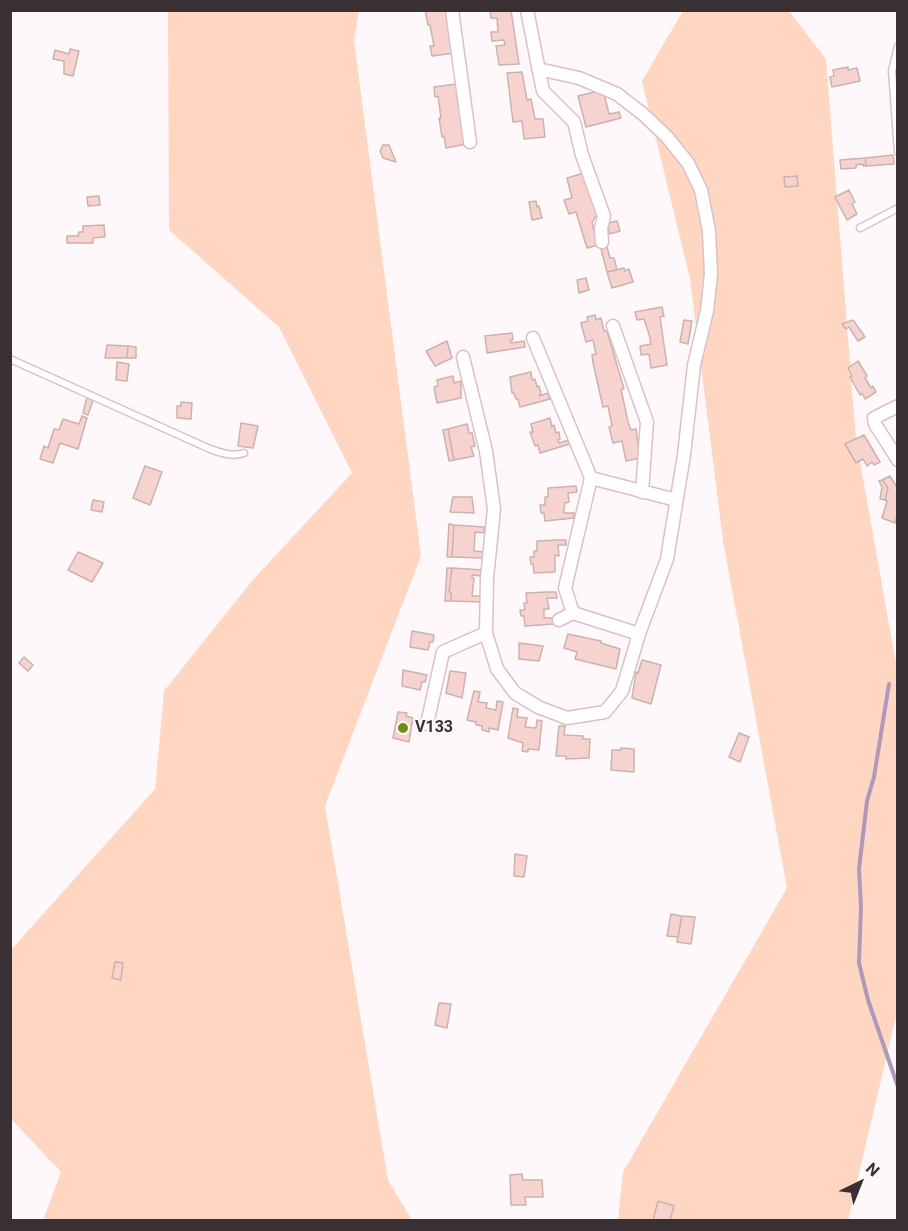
<!DOCTYPE html>
<style>
body{margin:0}
#map{position:relative;width:908px;height:1231px;overflow:hidden;background:#fef8fa;font-family:Roboto,sans-serif}
canvas{display:block}
.frame{position:absolute;inset:0;border:12px solid #3a2f32;pointer-events:none}
.north{position:absolute;left:830px;top:1153px;width:60px;height:60px;-webkit-text-stroke:4px #fef8fa;paint-order:stroke;rotate:43deg;font-size:16px;font-weight:700;line-height:24px;text-align:center;color:#3a2f32}
.north::after{content:'';display:block;margin:auto;width:21px;height:27px;background:#3a2f32;clip-path:polygon(50% 0,100% 100%,50% 72%,0 100%)}
</style>
<div id="map">
<canvas width="908" height="1231"></canvas>
<div class="frame"></div>
<div class="north">N</div>
</div>
<script>
const ctx = document.querySelector('canvas').getContext('2d');
ctx.lineJoin = 'round';
function paint(path, color) { ctx.fillStyle = color; ctx.fill(path, 'evenodd'); }
function strokePath(path, color, width, dash) { ctx.strokeStyle = color; ctx.lineWidth = width; ctx.lineCap = dash ? 'butt' : 'round'; ctx.setLineDash(dash || []); ctx.stroke(path); }
function label(font, color, halo, rows, align = 'center') {
  ctx.font = font + ' Roboto,sans-serif'; ctx.lineWidth = 4.5; ctx.setLineDash([]); ctx.textBaseline = 'middle'; ctx.strokeStyle = halo; ctx.fillStyle = color; for (const [text, x, y, turn = 0] of rows) {
    ctx.save(); ctx.translate(x, y); ctx.rotate((+turn || 0) * Math.PI / 180); ctx.textAlign = isNaN(turn) ? turn : align; if (halo) ctx.strokeText(text, 0, 0); ctx.fillText(text, 0, 0); ctx.restore();
  }
}
paint(new Path2D(`
 M168,11h191l-5,29 67,516 -96,250 63,374 24,40h-369l18,-48 -50,-53 -1,-168 145,-162 9,-98 87,-109 101,-109 -73,-146 -110,-97z
 M683,11h106l37,48 30,380 41,230 1,23 -1,320 -49,208h-230l5,-48 164,-284 -64,-347 -33,-262 -48,-198z`), '#ffd6c1');
strokePath(new Path2D(`
 M889,684l-15,93 -7,24 -8,68 2,38 -2,56 9,37 30,87`), '#af99ba', 4);
const building = new Path2D(`
 M425,10h23l7,43 -23,3 -2,-10h4l-4,-21h-2z
 M490,10h21l8,54 -20,1 -3,-19 9,-1 -1,-5 -12,1 -1,-9h7l-1,-14h-6z
 M70,49l9,2 -6,25 -9,-2v-13l-11,-2 2,-9 14,4z
 M848,67v3l9,-2 3,13 -28,6 -2,-10 4,-1 -1,-6z
 M522,72l5,28 4,-1 4,20h8l2,18 -21,2 -2,-18 -9,1 -6,-49z
 M456,84l10,60 -20,4 -2,-12 -2,1 -3,-19h2l-3,-22 -3,1 -1,-10z
 M603,90l6,24 10,-2 2,6 -35,9 -8,-31z
 M383,145h6l7,17 -13,-4 -3,-7z
 M893,155l1,9 -28,2 -1,-8z
 M865,158l1,8h-3v-2l-7,1v3l-15,1 -1,-9z
 M584,173l14,43 -3,1 -3,6 6,22 -11,3 -11,-36 -7,2 -5,-14 8,-2 -5,-20z
 M797,176l1,10 -13,1 -1,-10z
 M849,190l6,12 -3,2 5,10 -10,6 -12,-23z
 M99,196l1,9 -12,1 -1,-9z
 M536,201l1,6 2,-1 3,12 -10,2 -3,-18z
 M617,221l3,10 -10,3 -3,-11z
 M104,225l1,12 -12,1v5h-26v-7h11l1,-4h4v-6z
 M607,247l3,11h4l3,12 -10,2 -6,-23z
 M624,268l1,3 4,-2 4,13 -21,6 -5,-16z
 M586,278l3,12 -10,3 -2,-13z
 M662,307l2,9 -4,1 7,48 -16,3 -2,-14 -8,1 -1,-9 11,-2 -2,-10 -5,-15 -7,1 -2,-8z
 M595,315l1,5 5,-2 3,13h3l17,58h-3l7,33 3,8 5,-1 4,29 -14,3 -4,-20 -9,2 -4,-16 3,-1 -4,-20 -5,1 -10,-44 -1,-8 4,-1 -3,-14 -7,2 -5,-19 7,-2 -1,-4z
 M684,320l8,1 -4,23 -8,-2z
 M853,320l12,17 -7,4 -9,-14 -3,2 -4,-5z
 M512,333l1,7h-3l1,3 13,-2 1,6 -38,6 -2,-17z
 M447,341l5,17 -17,8 -9,-15z
 M107,345l21,1 -1,12h-22z
 M128,346l8,1v11h-9z
 M858,361l9,15 -2,2 6,10 2,-2 3,6 -11,7 -3,-6 -2,2 -10,-18 2,-1 -4,-8z
 M117,362l12,2 -2,17 -11,-1z
 M531,372l1,8 3,-1 2,8 2,-1 2,7 -2,3 9,-3 2,6 -30,8 -2,-8h-2l-2,-6h-2l-2,-16z
 M453,376l1,7 7,-2v17l-24,5 -3,-16 4,-1 -1,-6z
 M87,397l6,3 -5,15 -5,-2z
 M181,402l11,1 -1,16 -14,-1v-12h4z
 M82,416l5,2 -9,31 -18,-6 -7,20 -13,-4 4,-13 4,2 6,-19 5,1 4,-11 16,5z
 M550,418l2,9 2,-2 2,8 3,-1 1,7 -2,1 1,3 10,-3 1,4 -30,9 -2,-8 -3,1 -5,-14h3l-2,-8z
 M241,423l17,3 -5,22 -15,-2z
 M467,424l2,9h3l3,13 -4,1 3,9 -20,4 -6,-31z
 M448,429l6,31 -5,1 -6,-31z
 M864,435l16,27 -6,3 -2,-3 -5,4 -4,-7 -7,4 -11,-19z
 M145,466l17,6 -12,33 -17,-7z
 M890,476l8,13v23l-3,11 -13,-5 5,-17 -2,-1 3,-12 -6,-8z
 M882,480l6,8 -3,12 -5,-1 2,-12 -3,-6z
 M576,486l1,6 -9,1 1,9 -4,1 -1,6v4h10v5l-29,3 -1,-8h-3l-1,-8h5v-8h3v-9z
 M453,497h19l2,16 -24,-1z
 M93,500l11,2 -2,10 -11,-2z
 M449,524l5,1 -2,32h-5z
 M454,525l30,2v6l-9,-1v3l-1,16 10,1 -1,6 -31,-1z
 M557,540h9v5h-8l1,11 -4,-1v17l-21,1 -1,-9h-2l-1,-7h4v-6h3v-10z
 M78,552l25,11 -11,19 -24,-12z
 M447,568h5l-3,24h2v9h-6z
 M452,568l31,2v6l-11,-1v3h2l-2,18h9v6l-30,-1v-9h-2z
 M547,592h9l1,6h-10l2,11h-5v9h10v6l-29,2 -1,-10h-3l-1,-6h5l-1,-7h3l-1,-10z
 M412,631l22,4 -1,7h-3l-2,8 -18,-3z
 M568,634l33,7v2l19,6 -4,20 -41,-10 2,-7 -13,-4z
 M519,643l24,3 -4,15 -20,-2z
 M24,657l9,8 -5,6 -9,-8z
 M642,660l19,5 -10,39 -19,-6 4,-26 2,1z
 M403,670l24,5 -2,7h-3l-2,8 -18,-4z
 M450,671l16,2 -4,25 -16,-5z
 M474,691l6,1 -2,10 9,1 -1,5 10,2 1,-9 6,1 -5,28 -9,-2v4l-7,-2v-4l-6,-1v-3l-9,-2z
 M513,708l5,1 -1,8 10,1 -2,9 11,1 1,-8 5,1 -3,29 -11,-1v3l-6,-1 1,-8 -15,-5z
 M398,712l9,1 -1,3 7,2 -4,24 -16,-4z
 M559,726h6l-1,9 19,1v3h7l-1,19 -23,1v-3h-10z
 M739,733l10,4 -9,25 -11,-5z
 M621,748l13,1v23l-23,-2 1,-20h9z
 M515,854l12,2 -3,21 -10,-1z
 M671,914l11,2 -4,21 -11,-1z
 M682,916l13,1 -4,27 -14,-2z
 M115,962l8,1 -2,17 -9,-2z
 M439,1003l12,1 -4,24 -12,-3z
 M522,1174l1,6h19l1,17h-18l1,8h-15l-1,-30z
 M658,1201l16,5 -4,14h-17z`);
paint(building, '#f7d3d0');
strokePath(building, '#ccb1ae', 1.5);
const service = new Path2D(`
 M898,46l-6,25 6,81
 M860,228l38,-20
 M10,359l200,90c12,4 22,8 34,4`);
const minor = new Path2D(`
 M452,10l18,132
 M527,10l16,81 31,31 8,33 22,61 -3,12 1,14
 M613,326l34,96 -5,70
 M533,338l58,140
 M463,357l23,94 8,58 -7,69 -1,55 11,36 18,24 23,14 29,11 38,-6 17,-21 17,-57 28,-75 17,-104 10,-90 13,-54 4,-37 -2,-43 -8,-41 -13,-27 -21,-26 -23,-22 -27,-21 -38,-16 -41,-9
 M898,406l-24,12 1,6 23,36
 M559,620l14,-7
 M639,634l-66,-21 -8,-25 26,-110 85,22
 M427,724l16,-72 43,-19`);
strokePath(service, '#dac0c7', 9);
strokePath(minor, '#dac0c7', 15);
strokePath(service, '#fff', 6);
strokePath(minor, '#fff', 12);
for (const [x, y, r, color] of [
 [403,728,6,"#6e8d0e"]
]) { const dot = new Path2D(); dot.arc(x, y, r, 0, 2 * Math.PI); ctx.fillStyle = color; ctx.fill(dot); strokePath(dot, '#fef8fa', 2); }
label('bold 16px', '#3a2f32', '#fef8fa', [
 ["V133",415,728]
], 'left');
</script>
